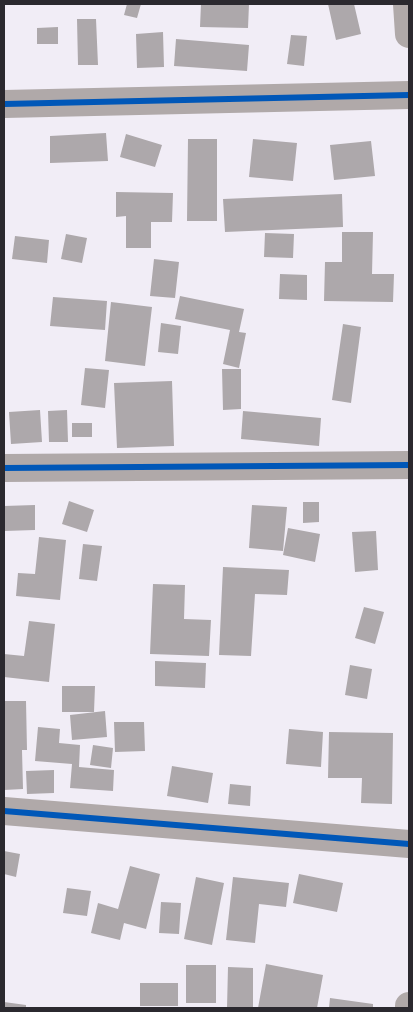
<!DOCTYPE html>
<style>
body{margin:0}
#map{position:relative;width:413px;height:1012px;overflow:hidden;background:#f1edf6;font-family:Figtree,sans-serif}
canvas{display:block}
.frame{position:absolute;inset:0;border:5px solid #2b292f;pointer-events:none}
</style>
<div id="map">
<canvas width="413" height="1012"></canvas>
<div class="frame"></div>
</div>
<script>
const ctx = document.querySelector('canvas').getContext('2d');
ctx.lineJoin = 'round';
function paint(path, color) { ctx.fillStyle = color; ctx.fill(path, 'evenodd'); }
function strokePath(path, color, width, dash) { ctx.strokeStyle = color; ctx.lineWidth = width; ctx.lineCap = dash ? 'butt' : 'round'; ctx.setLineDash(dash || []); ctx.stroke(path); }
paint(new Path2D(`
 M127,4h14l-4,14 -13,-3z
 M201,4h48l-1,24 -48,-1z
 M328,4h26l7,30 -25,6z
 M77,19h19l2,46h-20z
 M58,27v17h-21v-16z
 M163,32l1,35 -27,1 -1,-34z
 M291,35l16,1 -3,30 -17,-2z
 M176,39l73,6 -2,26 -73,-5z
 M106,133l2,28 -58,2v-27z
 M126,134l36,11 -7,22 -35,-10z
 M188,139h29v82h-30z
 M253,139l44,4 -4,38 -44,-4z
 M371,141l4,35 -41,4 -4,-35z
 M116,192l57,1 -1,29h-21v26h-25v-32l-10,1z
 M342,194l1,33 -118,5 -2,-33z
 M342,232h31l-1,42h22l-1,28 -69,-1 1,-39h17z
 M265,233l29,1 -1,24 -29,-1z
 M66,234l21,4 -5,25 -21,-4z
 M15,236l34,4 -2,23 -35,-4z
 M154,259l25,3 -4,36 -25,-2z
 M280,274l27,1v25l-28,-1z
 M180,296l64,13 -5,23 7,1 -7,35 -16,-4 7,-34 -55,-11z
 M53,297l54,4 -2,29 -55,-4z
 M111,302l41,5 -7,59 -40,-5z
 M161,323l20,3 -3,28 -20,-2z
 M343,324l18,3 -10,76 -19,-3z
 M85,368l24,2 -4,38 -24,-3z
 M222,369h19v40l-18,1z
 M172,381l2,65 -57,2 -3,-65z
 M40,410l2,32 -31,2 -2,-32z
 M67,410l1,32h-19l-1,-31z
 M243,411l78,7 -2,28 -78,-7z
 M72,423h20v14h-20z
 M69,501l25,9 -7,22 -25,-8z
 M303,502h16v20l-16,1z
 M35,505v25l-31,1v-25z
 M252,505l35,2 -4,44 -34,-3z
 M288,528l32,6 -5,28 -32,-7z
 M376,531l2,39 -23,2 -3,-40z
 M39,537l27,3 -6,60 -44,-4 2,-23 17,1z
 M83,544l19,2 -5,35 -18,-2z
 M223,567l66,3 -2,25 -32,-1 -4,62 -32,-1z
 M153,584l32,1 -1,34 27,1 -2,36 -59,-2z
 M364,607l20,5 -9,32 -20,-6z
 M29,621l26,3 -6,58 -45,-5v-23l20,2z
 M155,661l51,2 -1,25 -50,-2z
 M350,665l22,4 -5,30 -22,-4z
 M62,686h33l-1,26h-32z
 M4,701h22l1,49h-5l1,39 -19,1z
 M105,711l2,26 -35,3 -2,-25z
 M114,722h30l1,29 -30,1z
 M38,727l22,2 -1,14 21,2 -1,22 35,3 -1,21 -43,-3 2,-24 -37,-3z
 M289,729l34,3 -2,35 -35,-3z
 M329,732l64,1 -1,71 -31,-1 1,-25h-34z
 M93,745l20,3 -2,20 -21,-3z
 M172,766l41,7 -5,30 -41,-7z
 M54,770v23l-27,1 -1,-23z
 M230,784l21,2 -1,20 -22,-2z
 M4,851l16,3 -4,23 -12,-3z
 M130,866l30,8 -14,55 -22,-6 -4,17 -29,-7 7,-30 20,6z
 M299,874l44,9 -6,29 -44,-9z
 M196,877l28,6 -12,62 -28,-6z
 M233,877l56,6 -3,24 -27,-3 -4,39 -29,-3z
 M67,888l24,3 -4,25 -24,-3z
 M161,902l20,1 -2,31 -20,-1z
 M266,964l57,11 -6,33h-59z
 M186,965h30v38h-30z
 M228,967l25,1v40h-26z
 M140,983h38v23h-38z
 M330,998l43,6v4h-44z
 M4,1002l22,3v3h-22z`), '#ada8ab');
strokePath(new Path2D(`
 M407,4l2,30
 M4,104l405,-9
 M4,468l405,-3
 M4,811l405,33
 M409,1008v-2`), '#b0a9a9', 28);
strokePath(new Path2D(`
 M4,104l405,-9
 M4,468l405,-3
 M4,811l405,33`), '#0057b8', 6);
</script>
